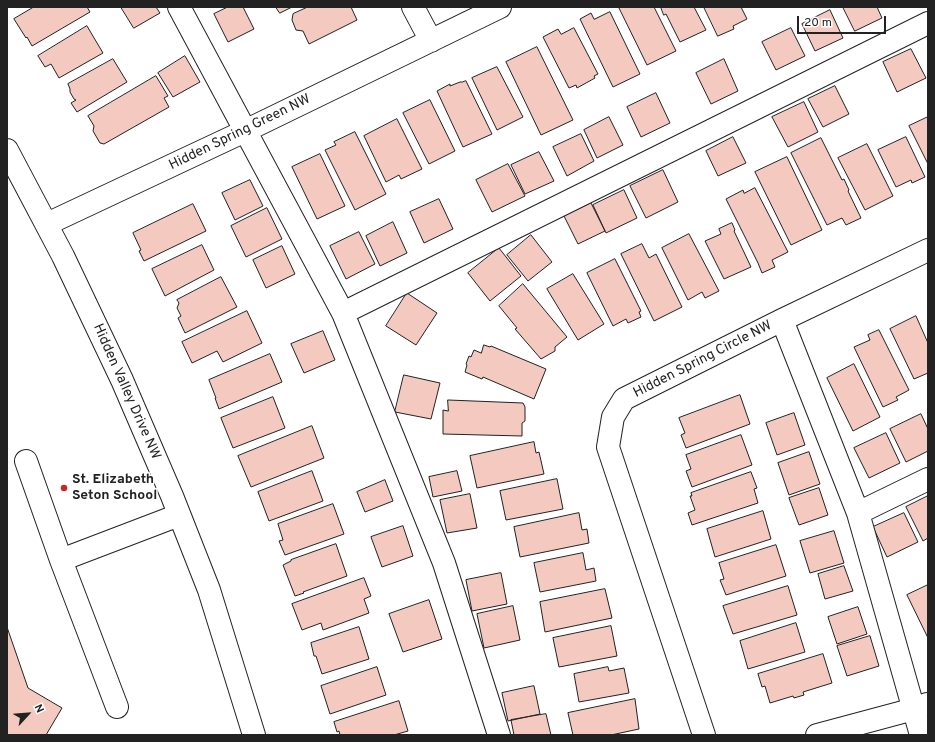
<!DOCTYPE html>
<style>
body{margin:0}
#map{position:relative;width:935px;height:742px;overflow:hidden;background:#fff;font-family:Overpass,sans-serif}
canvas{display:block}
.frame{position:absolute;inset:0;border:8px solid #222;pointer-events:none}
.north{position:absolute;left:8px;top:694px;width:40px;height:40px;-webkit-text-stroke:3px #fff;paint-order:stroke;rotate:64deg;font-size:11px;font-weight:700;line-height:16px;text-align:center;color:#222}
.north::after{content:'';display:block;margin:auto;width:14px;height:18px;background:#222;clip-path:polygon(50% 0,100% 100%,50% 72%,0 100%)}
.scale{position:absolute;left:797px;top:16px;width:89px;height:18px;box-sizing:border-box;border:2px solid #222;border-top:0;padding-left:5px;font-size:12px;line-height:14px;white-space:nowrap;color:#222;-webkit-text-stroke:3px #fff;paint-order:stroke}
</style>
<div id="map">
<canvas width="935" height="742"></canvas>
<div class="frame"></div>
<div class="north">N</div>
<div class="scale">20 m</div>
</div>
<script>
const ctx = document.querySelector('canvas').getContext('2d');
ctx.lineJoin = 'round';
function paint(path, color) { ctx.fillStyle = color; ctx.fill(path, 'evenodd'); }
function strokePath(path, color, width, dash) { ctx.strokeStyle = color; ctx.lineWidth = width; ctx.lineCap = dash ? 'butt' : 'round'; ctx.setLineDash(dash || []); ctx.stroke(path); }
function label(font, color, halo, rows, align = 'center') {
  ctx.font = font + ' Overpass,sans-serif'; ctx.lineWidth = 3; ctx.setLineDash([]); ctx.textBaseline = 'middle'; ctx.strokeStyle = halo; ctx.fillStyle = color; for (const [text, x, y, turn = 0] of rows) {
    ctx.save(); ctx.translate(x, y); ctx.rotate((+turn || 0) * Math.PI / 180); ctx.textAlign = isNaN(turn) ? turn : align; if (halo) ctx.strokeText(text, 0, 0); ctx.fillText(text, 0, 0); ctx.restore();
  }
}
const building = new Path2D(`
 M34,7h53l3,5 -58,34 -5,-9 -1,1 -12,-19z
 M121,7h35l4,6 -26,15z
 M228,7h15l11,22 -26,13 -14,-28z
 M276,7h16l-12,6z
 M308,7h43l6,13 -48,24 -6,-13 -7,-1 -4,-10 1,-6z
 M621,7h33l22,44 -29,14 -28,-57z
 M661,7h33l12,23 -26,12 -14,-28 -2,1z
 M704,7h37l6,12 -14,7 1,3 -16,7z
 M843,7h34l5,11 -27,13z
 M830,10l13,28 -28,13 -13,-27z
 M610,12l30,62 -27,13 -33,-68 11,-6 3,6z
 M87,26l16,27 -44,25 -8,-14 -6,3 -7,-11z
 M574,28l24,46 -4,2 1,2 -18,10 -1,-3 -7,3 -26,-51 15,-8 3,5z
 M791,28l14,28 -29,14 -14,-28z
 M537,47l36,73 -32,15 -35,-73z
 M911,49l15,29 -29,14 -14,-30z
 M185,56l15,26 -27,15 -15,-24z
 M113,59l14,23 -50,30 -6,-9 5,-3 -2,-1 -4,-7v-3l-2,-5z
 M724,59l14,32 -27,13 -15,-31z
 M497,67l26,50 -26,13 -25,-52z
 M156,76l12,20 -4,2 5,9 -65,37 -4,-1 -7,-12 1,-5 -6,-10z
 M466,81l26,53 -29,13 -26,-56 13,-7v2l10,-4h2z
 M835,86l14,28 -26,13 -15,-28z
 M656,93l14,30 -29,14 -14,-30z
 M430,100l25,51 -26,13 -26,-51z
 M804,102l14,30 -30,15 -16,-30z
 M609,117l14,28 -26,13 -13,-28z
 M928,117v47l-19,-38z
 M397,119l25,50 -21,10 -2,-4 -13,7 -22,-46z
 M355,132l31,62 -31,16 -30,-60 11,-5 -2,-3z
 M581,134l13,27 -27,15 -14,-29z
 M733,137l13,26 -28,13 -12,-25z
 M906,137l19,40 -13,6 -1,-3 -15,7 -18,-37z
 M821,138l21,42 2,-1 5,11 -1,1 13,27 -15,7 -4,-7 -15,7 -36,-72z
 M867,144l26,52 -28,14 -27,-52z
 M539,152l15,29 -29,13 -14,-29z
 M320,154l25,52 -28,13 -25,-52z
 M787,157l35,73 -31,15 -36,-73z
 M508,164l17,32 -33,16 -16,-32z
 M663,170l15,32 -32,16 -16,-32z
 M250,180l13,26 -28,14 -13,-27z
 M755,188l33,64 -16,8 3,7 -13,6 -4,-10 -32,-64 17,-9 1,3z
 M624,190l13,28 -31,15 -13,-28z
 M439,199l14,30 -29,14 -14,-31z
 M591,203l14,28 -27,13 -14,-28z
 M193,204l13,27 -62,30 -5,-10 2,-1 -8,-17z
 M267,208l15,31 -36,18 -15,-31z
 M393,222l14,31 -27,13 -14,-30z
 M732,223l3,7 -1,1 17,36 -27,12 -19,-38 16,-7 -2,-5z
 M359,232l16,32 -29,15 -16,-33z
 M689,234l30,57 -14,7 -3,-6 -14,8 -26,-52z
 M531,235l21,27 -24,19 -21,-26z
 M642,244l7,14 7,-4 26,53 -28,14 -33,-67z
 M202,245l12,25 -49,26 -13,-27z
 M282,246l13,28 -29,14 -13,-28z
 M499,248l22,28 -31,25 -22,-28z
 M615,259l26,52 -2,1 2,5 -13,6 -2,-4 -13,7 -26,-53z
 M573,274l31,50 -26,16 -31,-51z
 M221,277l16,30 -52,26 -7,-15 3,-2 -4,-8 2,-5 -2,-3z
 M523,284l44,53 -12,10v4l-14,8 -26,-30 2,-1 -18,-22z
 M407,293l30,20 -21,32 -30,-19z
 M247,311l15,32 -39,19 -6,-11 -25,12 -10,-21z
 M916,316l12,27v30l-14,6 -24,-50z
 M879,330l30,60 -13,7 2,3 -15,7 -29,-60 16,-7 -2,-5z
 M323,331l12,29 -31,13 -13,-29z
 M484,345l6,2 1,-1 55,23 -12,30 -51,-22 -1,2 -17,-7 2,-7 -1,-1 3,-8 2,1 3,-7 7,3z
 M270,354l12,28 -63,27 -4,-11h1l-7,-18z
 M854,364l26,53 -27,14 -26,-53z
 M404,375l36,8 -9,36 -36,-7z
 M740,395l10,29 -64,24 -5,-13 4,-2 -6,-15z
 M273,397l12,31 -52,20 -12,-30z
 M448,400l75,3 2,4v14l-3,2v13l-79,-2v-24l5,1z
 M794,413l11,32 -28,10 -11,-32z
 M921,414l7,15v22l-22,11 -16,-33z
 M312,426l12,32 -73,29 -13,-31z
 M886,433l14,30 -31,15 -15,-30z
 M741,435l11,30 -60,22 -6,-16 5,-2 -5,-14z
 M534,442l2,11 3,-1 5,22 -67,14 -7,-32z
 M809,452l11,32 -31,11 -11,-32z
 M312,471l11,30 -54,20 -11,-29z
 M457,471l5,20 -29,6 -4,-20z
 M751,472l6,16 -3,1 4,14 -66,22 -4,-12 7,-3 -5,-14h2l-1,-3z
 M557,479l6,30 -57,11 -6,-29z
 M385,480l8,21 -28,11 -8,-20z
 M819,488l9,27 -29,10 -10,-27z
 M470,494l7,34 -30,5 -7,-33z
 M928,496v42l-5,3 -17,-34z
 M333,504l11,30 -59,21 -6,-14 4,-1 -5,-16z
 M763,511l8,28 -56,18 -8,-28z
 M579,513l3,17 5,-1 2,14 -69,14 -6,-30z
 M904,513l14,29 -31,15 -14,-30z
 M403,526l10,30 -31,11 -11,-30z
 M834,531l10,32 -34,10 -10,-32z
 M336,544l11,32 -44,16 1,1 -9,3 -12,-31 8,-4v-1z
 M776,545l10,31 -60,19 -6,-15 4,-1 -5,-16z
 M583,553l3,17 8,-2 2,13 -56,11 -6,-29z
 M844,566l9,25 -28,8 -7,-25z
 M501,573l6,31 -35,7 -6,-31z
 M364,578l7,18 -7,3 5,14 -46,17 -2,-7 -19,7 -10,-26z
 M928,585v53l-21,-43z
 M788,586l9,29 -64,19 -10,-28z
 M605,589l7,29 -67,14 -5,-30z
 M429,600l13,39 -39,13 -14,-38z
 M513,606l7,34 -36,8 -7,-34z
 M858,607l9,27 -30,10 -9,-27z
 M796,623l9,29 -57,17 -8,-28z
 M611,626l6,30 -58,11 -6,-29z
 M7,627l21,61 34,20 -16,27h-39z
 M359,627l10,32 -47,15 -6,-18h-2l-3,-13z
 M870,636l9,30 -32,10 -10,-30z
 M823,654l9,29 -29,9 1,3 -10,3 -1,-2 -23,7 -5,-17 -3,1 -4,-13z
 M377,667l9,28 -56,19 -9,-28z
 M608,667l1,4 15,-3 5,25 -50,9 -5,-28z
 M534,686l6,28 -32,7 -6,-28z
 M635,699l4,30 -28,6h-38l-5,-22z
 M399,701l9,30 -14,4h-54l-1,-4 -2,1 -3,-10z
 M546,714l5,21h-37l-3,-15z`);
paint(building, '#f3c9c0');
strokePath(building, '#222', 1);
const minor = new Path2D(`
 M179,7l164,306 101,250 55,172
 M413,7l18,34
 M7,150l56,106 59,124 50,116 37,94 45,145
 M47,224l198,-93 255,-124
 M343,313l585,-290
 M782,320l76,193 63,222
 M26,461l35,99
 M858,513l70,-34
 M117,707l-56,-147 118,-45
 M704,735l-96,-288 5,-30 11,-18 158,-79 146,-70
 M817,735l97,-26 13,-5`);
strokePath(minor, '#222', 24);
strokePath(minor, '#fff', 22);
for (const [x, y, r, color] of [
 [64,488,4,"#c62828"]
]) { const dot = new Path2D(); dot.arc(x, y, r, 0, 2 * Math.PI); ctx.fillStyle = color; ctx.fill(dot); strokePath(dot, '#fff', 1.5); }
label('14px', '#222', '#fff', [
 ["Hidden Spring Green NW",240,133,-26],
 ["Hidden Spring Circle NW",703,360,-27],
 ["Hidden Valley Drive NW",126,392,66]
]);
label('bold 14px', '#222', '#fff', [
 ["St. Elizabeth",72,480],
 ["Seton School",72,496]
], 'left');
</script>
